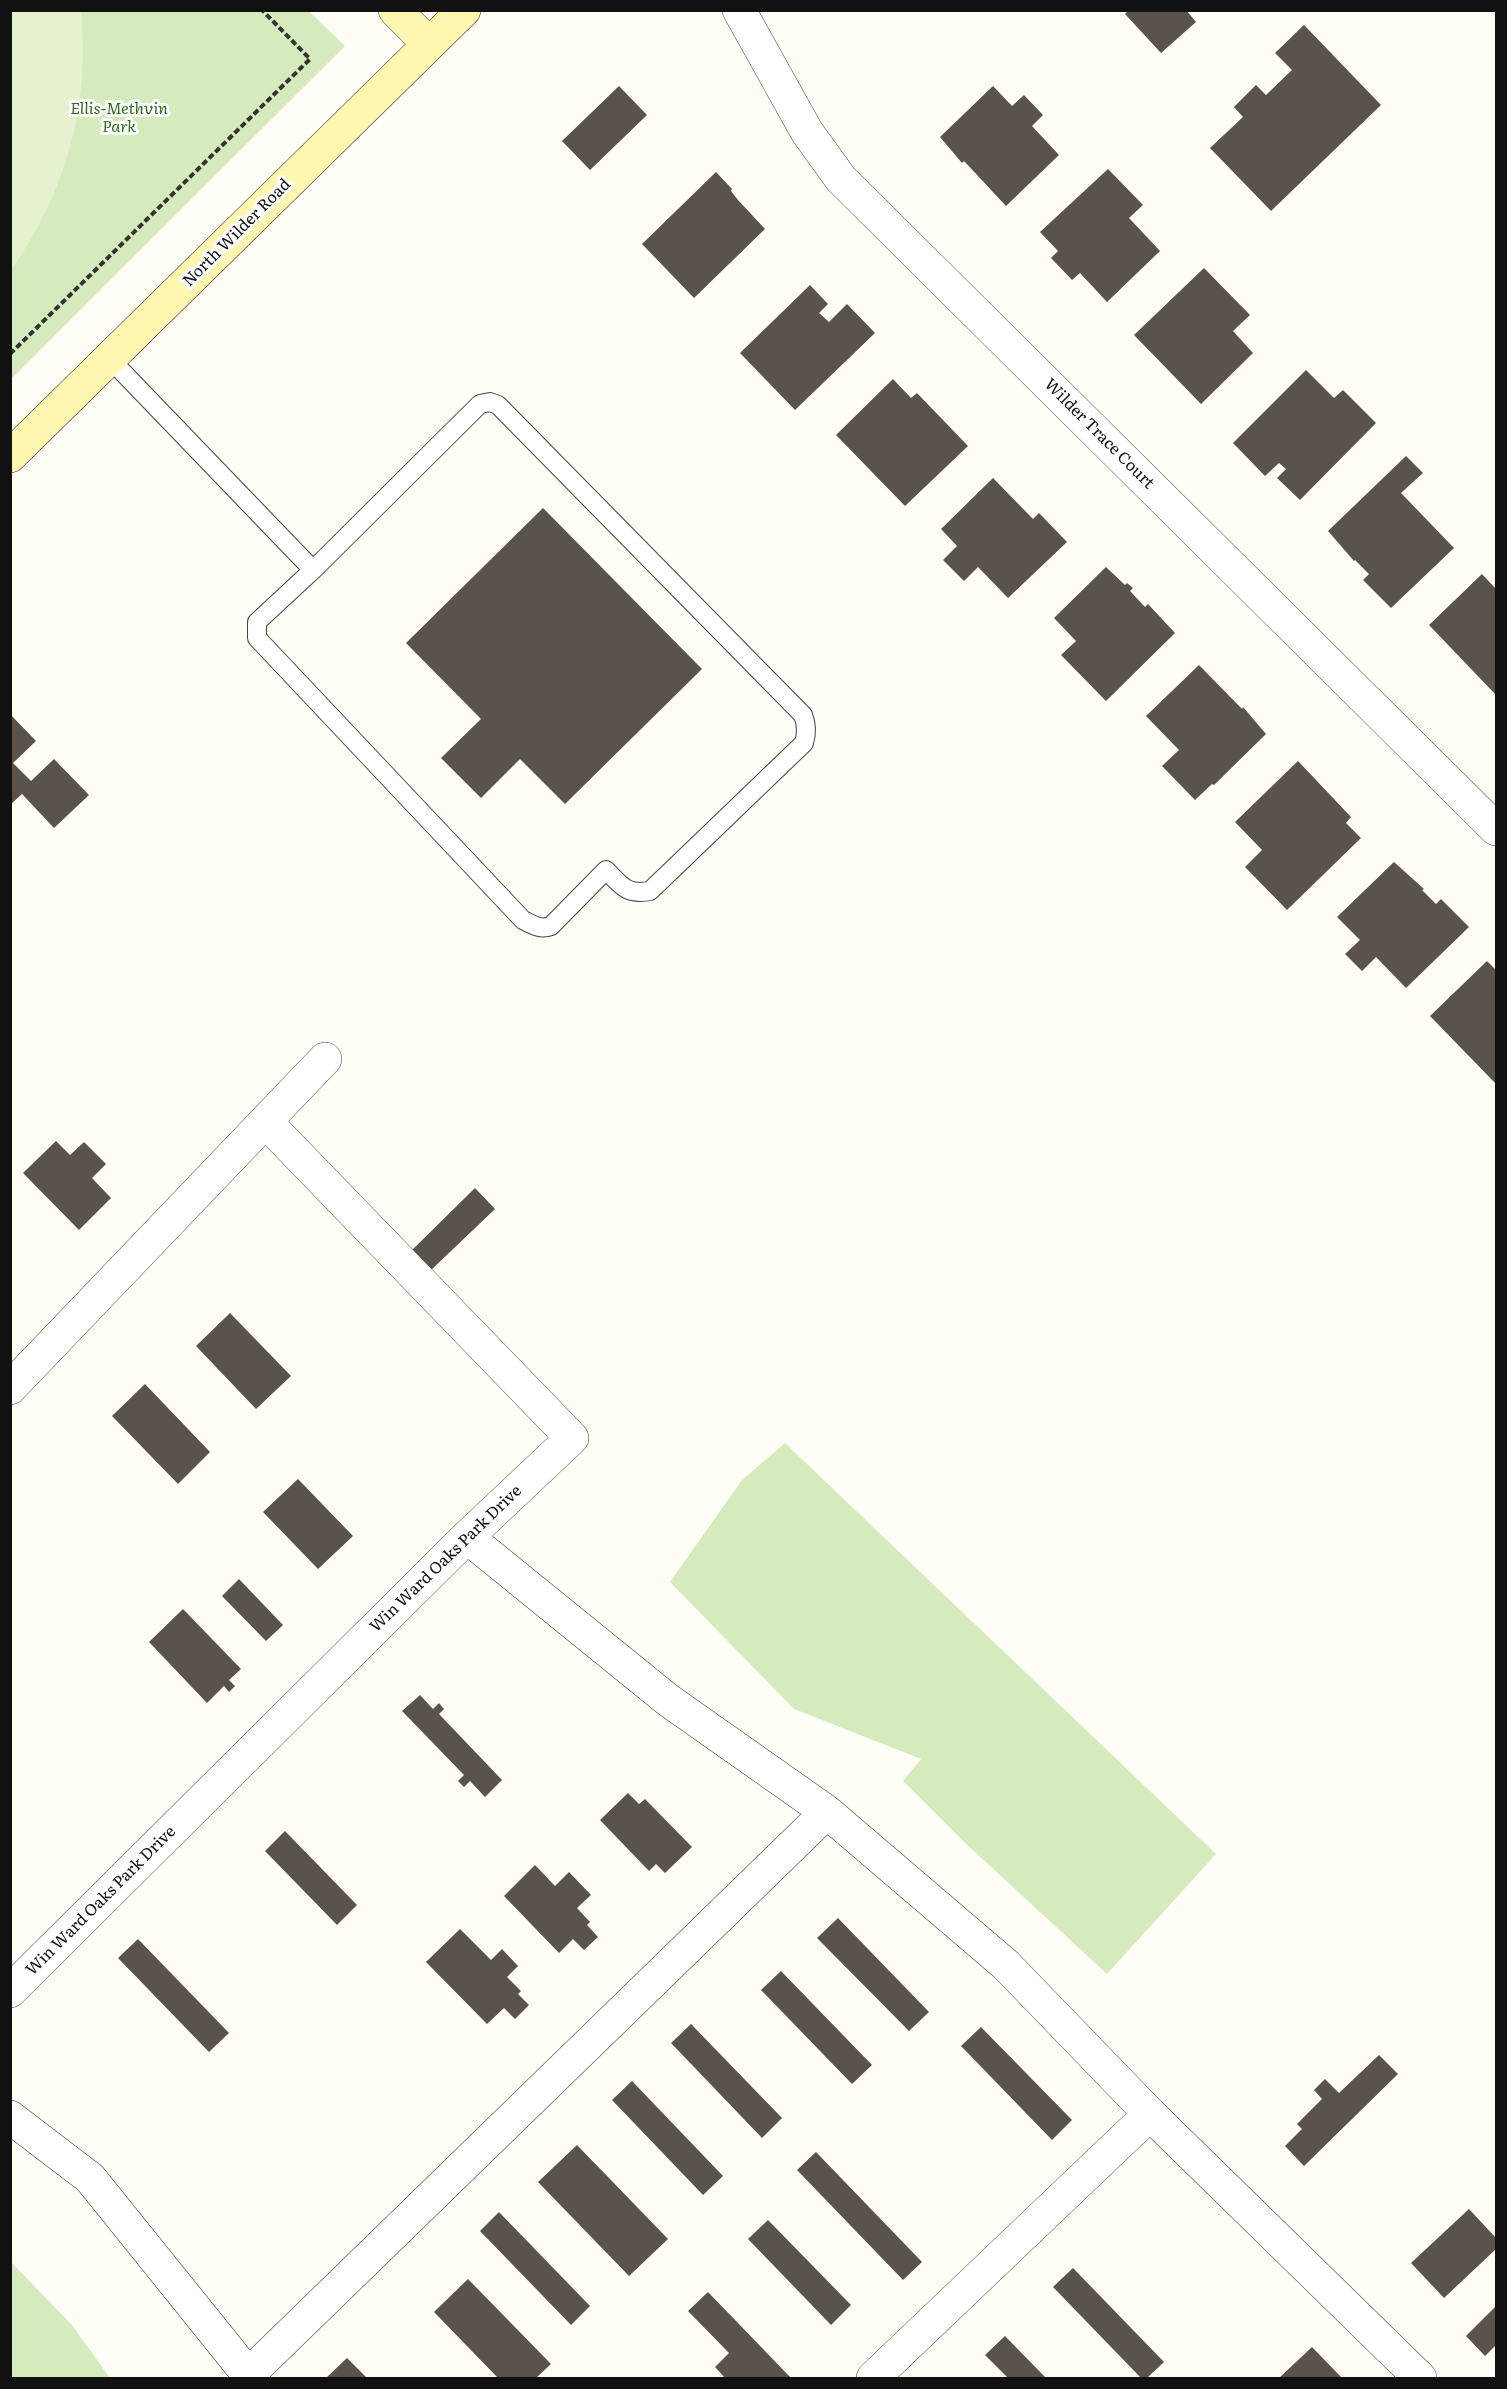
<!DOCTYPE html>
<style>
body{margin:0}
#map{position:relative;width:1507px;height:2389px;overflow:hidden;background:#fffdf5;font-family:Literata,serif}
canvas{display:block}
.frame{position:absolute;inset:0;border:12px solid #111;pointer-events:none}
</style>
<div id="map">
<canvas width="1507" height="2389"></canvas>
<div class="frame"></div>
</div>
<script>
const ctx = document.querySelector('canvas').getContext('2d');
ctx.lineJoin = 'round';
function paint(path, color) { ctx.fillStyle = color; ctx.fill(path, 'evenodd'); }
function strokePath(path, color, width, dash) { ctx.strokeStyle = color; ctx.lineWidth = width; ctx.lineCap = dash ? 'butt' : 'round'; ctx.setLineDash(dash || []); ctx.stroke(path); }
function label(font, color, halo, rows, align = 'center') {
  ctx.font = font + ' Literata,serif'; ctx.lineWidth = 6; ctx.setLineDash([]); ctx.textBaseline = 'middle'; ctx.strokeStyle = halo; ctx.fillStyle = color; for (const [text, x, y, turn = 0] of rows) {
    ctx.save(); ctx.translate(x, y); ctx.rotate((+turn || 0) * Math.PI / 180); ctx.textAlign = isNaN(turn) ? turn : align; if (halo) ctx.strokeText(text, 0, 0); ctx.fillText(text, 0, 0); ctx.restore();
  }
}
paint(new Path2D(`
 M11,11h298l36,35 -334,333z
 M785,1443l431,411 -109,120 -144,-133 -60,-60 18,-22 -127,-50 -124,-127 72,-102z
 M11,2262l61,63 38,53h-99z`), '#d5ebbd');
paint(new Path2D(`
 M11,10l70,1c9,96 -15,180 -70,259z`), '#e6f2cf');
paint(new Path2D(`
 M1129,10h57l10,12 -35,31 -36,-39z
 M1304,25l77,80 -110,106 -61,-63 33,-31 -9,-10 22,-22 10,10 26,-25 -17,-17z
 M619,86l28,29 -57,55 -28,-29z
 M993,86l19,20 12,-11 19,20 -11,11 27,29 -53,51 -42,-45 -2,2 -22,-26z
 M1108,169l35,36 -14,13 31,33 -53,51 -27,-29 -8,7 -21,-22 7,-7 -18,-19z
 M716,172l16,17 -1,2 7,9 27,29 -71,69 -52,-54z
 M1204,268l46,47 -17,16 20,22 -52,51 -67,-69z
 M810,285l18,19 -9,9 10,9 18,-18 28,29 -80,77 -55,-57z
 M1306,370l28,28 9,-8 33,33 -76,77 -23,-22 9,-9 -7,-6 -14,13 -32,-33z
 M893,379l18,19 6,-5 51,53 -63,60 -69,-71z
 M1406,456l17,17 -22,20 53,55 -63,60 -28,-28 6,-6 -14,-14 -1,1 -26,-30z
 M993,478l40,41 6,-6 28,29 -59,56 -30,-31 -14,14 -21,-21 14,-14 -16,-17z
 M543,508l159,161 -137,135 -45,-45 -39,39 -40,-40 40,-39 -75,-76z
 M1106,567l19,18 2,-2 6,5 -3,3 15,16 3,-3 27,29 -69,68 -45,-46 15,-14 -22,-23z
 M1482,574l14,15v106l-67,-70z
 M1199,665l43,44 1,-2 23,27 -52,51 -2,-1 -17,16 -33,-34 17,-16 -33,-34z
 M10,714l26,27 -23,22 18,18 23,-22 35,36 -35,33 -32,-34 -12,11z
 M1298,761l53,56 -5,6 15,15 -74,72 -42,-43 17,-17 -27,-28z
 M1394,862l30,27 -2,1 14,14 5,-5 28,28 -63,61 -30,-31 -14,14 -17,-17 15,-14 -23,-23z
 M1487,961l9,9v114l-66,-68z
 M56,1141l14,14 14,-13 22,22 -14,14 19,20 -32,32 -56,-57z
 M475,1188l20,21 -66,63 -19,-20z
 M230,1313l61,63 -35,33 -60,-63z
 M145,1384l65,68 -32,32 -66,-68z
 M298,1479l55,57 -35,33 -55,-57z
 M239,1579l44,46 -17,16 -44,-45z
 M183,1609l58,60 -12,11 6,6 -6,6 -5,-6 -17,17 -58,-61z
 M420,1695l13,14 6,-6 5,6 -5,5 63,66 -17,17 -15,-16 -6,6 -6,-6 6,-6 -62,-64z
 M628,1793l11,11 6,-5 47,48 -27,26 -9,-9 -7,7 -49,-51z
 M285,1831l72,74 -20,20 -72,-74z
 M535,1865l20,21 14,-14 22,23 -14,13 13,14 -3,3 11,12 -14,13 -11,-11 -14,14 -55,-57z
 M838,1918l91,94 -20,19 -92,-93z
 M460,1929l31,31 11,-11 16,17 -11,11 14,14 -3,3 11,11 -14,14 -11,-11 -17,16 -61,-62z
 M138,1939l91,94 -20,19 -91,-94z
 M781,1971l91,94 -20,19 -91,-94z
 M691,2024l91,94 -20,20 -91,-95z
 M981,2027l91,93 -20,20 -91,-94z
 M1379,2055l19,19 -94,92 -19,-20 17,-17 -5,-5 25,-25 -8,-9 11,-11 14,14z
 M632,2081l91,95 -20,19 -91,-95z
 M577,2145l91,94 -39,37 -91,-94z
 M816,2152l106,110 -19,18 -106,-110z
 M1469,2209l27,29v11l-52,49 -33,-35z
 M499,2212l91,94 -19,19 -91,-94z
 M768,2220l83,85 -20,20 -83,-86z
 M1073,2268l91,94 -17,16h-6l-88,-91z
 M468,2279l83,85 -15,14h-38l-64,-66z
 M708,2292l83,86h-66l-10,-11 14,-14 -41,-42z
 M1496,2306v39l-11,11 -19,-20z
 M1005,2336l41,42h-38l-23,-23z
 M1312,2347l30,31h-63z
 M347,2358l20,20 -40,-1z`), '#5a524d');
const lane = new Path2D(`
 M110,359l203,211 167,-166 10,-2 8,3 305,310c4,10 4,18 1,28l-154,148c-24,4 -28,-5 -44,-21l-55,56c-11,4 -18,-1 -28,-6l-266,-282v-16l56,-52`);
const street = new Path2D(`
 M739,10l68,122 34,47 655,650
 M10,1388l315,-329
 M467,1537l201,163 159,112
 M10,1991l457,-454 105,-99 -306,-316
 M10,2117l80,61 161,200
 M248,2375l579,-563 179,153 144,149
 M873,2378l277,-264 270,264`);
const secondary = new Path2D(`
 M395,10l34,34
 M10,456l454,-446`);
strokePath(lane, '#444', 20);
strokePath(street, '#444', 34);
strokePath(secondary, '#333', 34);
strokePath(new Path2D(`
 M10,354l300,-295 -48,-49`), '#333', 4, [6, 3]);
strokePath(lane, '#fff', 18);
strokePath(street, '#fff', 33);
strokePath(secondary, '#fff6b0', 33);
label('italic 16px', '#2f6b1f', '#fff', [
 ["Ellis-Methvin",119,109],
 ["Park",119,127]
]);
label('16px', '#111', '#fff', [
 ["North Wilder Road",237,233,-45],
 ["Wilder Trace Court",1099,434,45],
 ["Win Ward Oaks Park Drive",446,1559,-44],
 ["Win Ward Oaks Park Drive",101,1901,-45]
]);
</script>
